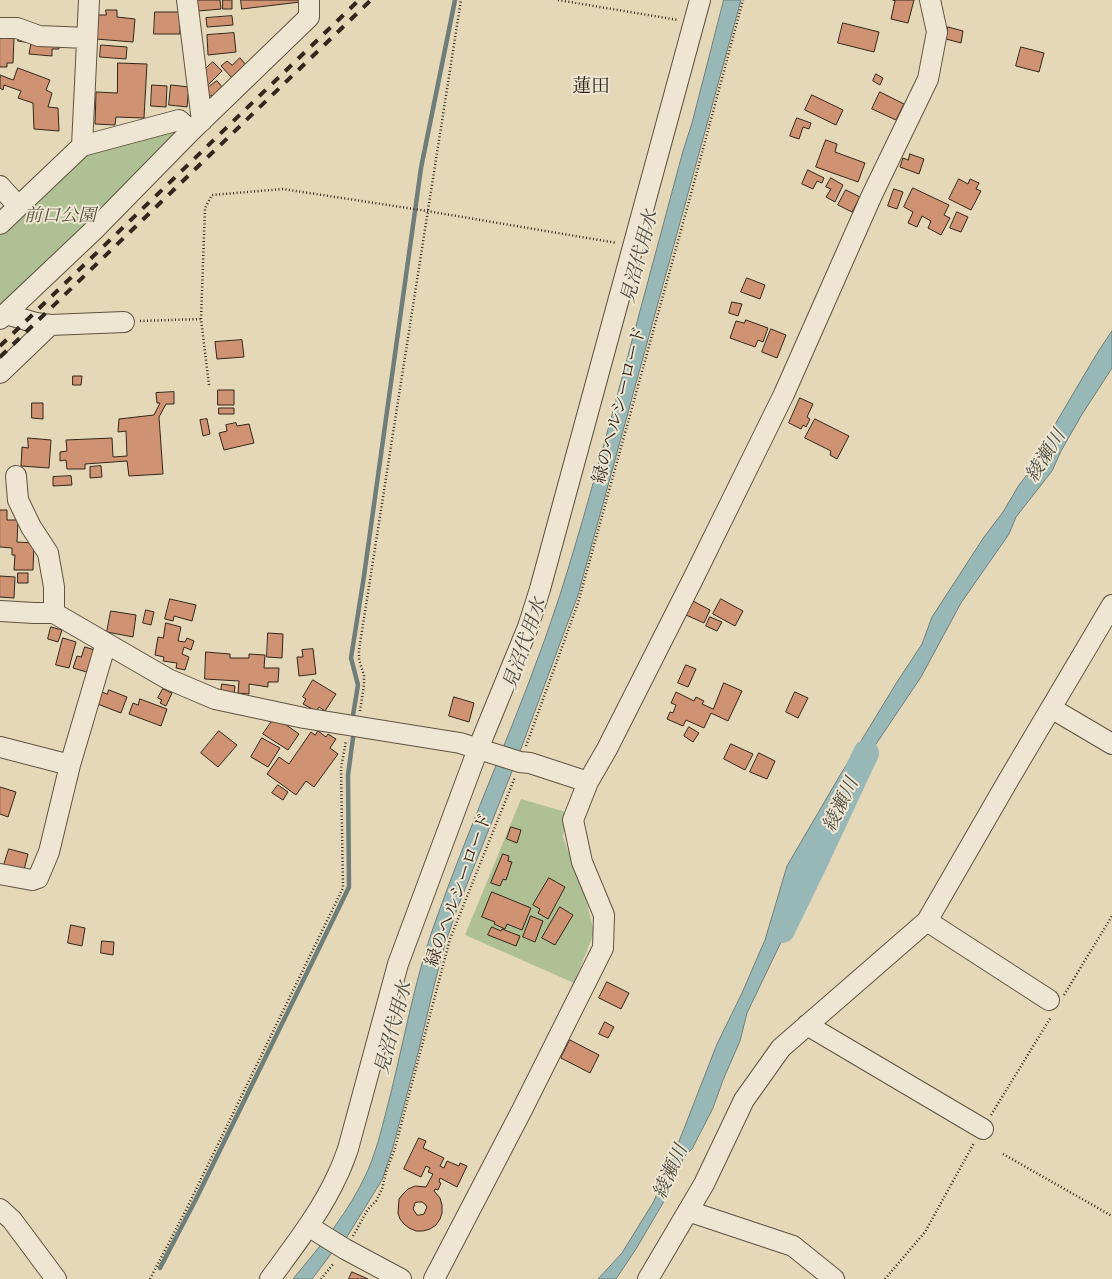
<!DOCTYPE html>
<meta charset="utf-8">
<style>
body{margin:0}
canvas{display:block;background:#e5d8b9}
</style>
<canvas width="1112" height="1279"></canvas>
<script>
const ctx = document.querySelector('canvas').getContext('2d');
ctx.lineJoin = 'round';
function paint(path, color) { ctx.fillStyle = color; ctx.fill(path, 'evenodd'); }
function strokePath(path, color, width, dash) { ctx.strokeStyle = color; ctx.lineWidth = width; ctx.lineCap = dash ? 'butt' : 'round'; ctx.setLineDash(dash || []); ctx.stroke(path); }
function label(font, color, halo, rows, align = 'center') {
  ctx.font = font + ' "EB Garamond","Noto Serif JP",serif'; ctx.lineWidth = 4; ctx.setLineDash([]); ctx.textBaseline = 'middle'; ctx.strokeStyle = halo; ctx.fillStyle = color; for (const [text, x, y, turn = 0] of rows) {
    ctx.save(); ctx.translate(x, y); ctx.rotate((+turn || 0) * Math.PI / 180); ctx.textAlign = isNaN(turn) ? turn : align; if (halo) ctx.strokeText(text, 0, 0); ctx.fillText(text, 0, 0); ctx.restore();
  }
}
paint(new Path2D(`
 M172,128l4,8 -176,178v-79l85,-84z
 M521,799l45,13 -3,25 23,62 8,34 -20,50 -109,-48z`), '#afc094');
const water = new Path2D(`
 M724,0h17l-163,595 -59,159 -62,155 -12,35 -10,38 -16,67 -26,98 -11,33 -37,60 -11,10 -22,29h-19c28,-34 57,-68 75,-109 8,-19 13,-38 18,-58 16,-60 26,-122 46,-181 39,-112 90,-220 127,-333 22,-69 41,-139 60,-209 21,-79 43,-159 64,-238l9,-28z
 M1112,331v37l-31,48 -20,35 -9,20 -36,46 -7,17 -48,69 -40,74 -53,79 -31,51 -20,40 -34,91 -36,75 -7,28 -17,39 -10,28 -21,41 -8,8 -21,46 -27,46 -20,30h-18l24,-26 32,-52 24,-57 39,-100 25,-51 23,-53 22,-74 52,-89 58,-95 25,-38 10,-27 52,-80 19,-25 16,-27 21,-27 17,-37 39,-66z`);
paint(water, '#98b8b7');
strokePath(water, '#6f7e78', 1);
strokePath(new Path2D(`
 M352,721l6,-36 -7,-27 13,-82 57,-408 34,-168
 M160,1268l35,-67 154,-314 -1,-112 5,-37v-7`), '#6f7e78', 4.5);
strokePath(new Path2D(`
 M782,930l33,-68 51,-109`), '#98b8b7', 26);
const building = new Path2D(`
 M197,0h23l1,9 -23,2z
 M223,0h9v9h-9z
 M241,0h59v2l-58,7z
 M893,0h21l-6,23 -17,-4 4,-18z
 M106,10h11v7l18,2 -2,23 -37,-3 2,-24h8z
 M155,12h25v22h-26z
 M232,16l1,9 -26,2 -1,-9z
 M843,23l36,9 -5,20 -36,-9z
 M948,27l15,4 -2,12 -15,-4z
 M234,33l2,19 -28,3 -1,-20z
 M19,36l41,5 -1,8h-7v7l-23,-2 2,-11 -13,-2z
 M0,37h14l-1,26h-6v4h-7z
 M101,45l26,2 -1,12 -26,-2z
 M1021,47l23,6 -5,19 -23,-6z
 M240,58l7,8 -14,13 -12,-13 6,-5 5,4z
 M213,62l9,9 -14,14 -5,-6 -2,-6z
 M118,63l29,1 -3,54 -28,-1 -1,8 -20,-1 1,-32 21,1z
 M18,68l32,12 -4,10 6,3 -4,14 10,1 1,23 -25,-2 -1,-26 -15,-5 3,-7 -17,-6 -1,5 -3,-2v-13l13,5z
 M876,74l7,4 -3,7 -7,-4z
 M217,81l7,8 -10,8 -2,-2 -5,3 -5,-6z
 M152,85l15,1 -1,21 -15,-1z
 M171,85l18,2 -2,20 -18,-2z
 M880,92l24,12 -8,16 -24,-11z
 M812,95l31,15 -7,15 -31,-15z
 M797,118l14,5 -2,6 -6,-2 -4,12 -9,-3z
 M826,140l11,4 -2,8 30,11 -7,19 -42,-15z
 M910,154l14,5 -5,15 -19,-7 3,-9 5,2z
 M808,170l16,8 -2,5 -5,-2 -4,8 -11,-5z
 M831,178l12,7 -8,17 -9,-5 5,-8 -5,-2z
 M959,179l9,5 2,-5 9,4 -3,6 5,2 -10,19 -22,-11z
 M913,188l36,17 -5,10 6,3 -9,17 -13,-7 3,-7 -9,-5 -5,11 -9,-4 5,-11 -9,-5z
 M894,189l9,3 -6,17 -9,-3z
 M846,190l14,7 -8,15 -14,-7z
 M957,212l11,5 -7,15 -11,-4z
 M747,278l18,7 -5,14 -19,-7z
 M732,302l10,2 -4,12 -9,-3z
 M746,320l22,8 -5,14 -5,-2 -3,7 -25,-9 6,-17 8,2z
 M771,329l15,6 -9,23 -15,-6z
 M242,340l2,17 -27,2 -2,-17z
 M73,376h9l-1,9h-8z
 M218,390h16v15h-16z
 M174,392v12h-8l-7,13 4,57 -34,2 -2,-15 -42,3v5h-18l-1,-9 -6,1v-9l7,-1 -1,-11 46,-2 1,19 14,-1 -1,-25 -8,1 1,-13 35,-4 6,-12h-3l-1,-10z
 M800,398l13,6 -6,13 3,2 -4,8 -3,-2 -2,4 -12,-6z
 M32,403h11v16l-11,-1z
 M219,408h15v6h-15z
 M207,419l3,15 -7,2 -3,-16z
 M815,419l34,17 -12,23 -7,-4 1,-4 -26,-13z
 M236,423l1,3 12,-2 5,19 -30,7 -5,-17 8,-2 -1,-6z
 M28,438l23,2 -2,28 -28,-2 1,-19 6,1z
 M101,466l1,11 -12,1v-11z
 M71,476l1,9 -19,1v-9z
 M0,510h7v10h11l-1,22 17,1 -1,27h-19l1,-15h-3v-7l-12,-1z
 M18,573h10v10h-10z
 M0,576l15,1 -1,21 -14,-1z
 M170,599l26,6 -4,16 -18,-5 -1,5 -8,-2z
 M721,599l22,12 -8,15 -22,-12z
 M693,601l17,9 -6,13 -18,-8z
 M146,610l8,2 -3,13 -8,-2z
 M111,611l25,4 -3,22 -26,-5z
 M710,617l12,5 -5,9 -11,-5z
 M166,623l15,4 -3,14 7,1 2,-4 7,3 -3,9 -7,-3 -2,7 7,3 -4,13 -9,-2 1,-5 -14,-2 1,-4 -9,-2 3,-18 5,1z
 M51,627l11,3 -4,12 -10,-3z
 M268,633l15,1 -1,24 -15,-1z
 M63,638l13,4 -7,26 -13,-3z
 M85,647l13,4 -8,22 -17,-5 4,-12 4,1z
 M313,649l3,25 -17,2 -2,-19h6l-1,-7z
 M206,652l24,2v4h19v-4l16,1 -1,13h15l-1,14h-10v5l-19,-3v10l-11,-1 1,-12 -34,-2z
 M686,665l10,4 -8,18 -10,-4z
 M313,680l23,14 -11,17 -6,-4 -3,4 -13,-7 3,-5 -3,-2z
 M724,683l18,8 -14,30 -17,-8 -7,15 -18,-8 -3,6 -16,-7 3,-7 3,1 3,-8 -5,-2 5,-11 18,9 2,-4 8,4 -2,3 11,5z
 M222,684l13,2 -1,8 -13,-1z
 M163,689l9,4 -6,13 -6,-3 2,-3 -4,-2z
 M109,690l18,7 -6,16 -26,-10 4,-12 8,3z
 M795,692l13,6 -10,20 -12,-6z
 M454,697l20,6 -5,19 -20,-6z
 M140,699l27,10 -6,17 -32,-12 4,-11 5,2z
 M275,717l24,17 -11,16 -25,-16z
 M689,727l10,6 -6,9 -9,-6z
 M219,731l18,14 -19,22 -17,-14z
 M318,731l8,6 2,-3 8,5 -6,9 8,6 -24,33 -8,-6 -10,14 -29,-21 12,-17 10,7 22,-32 4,3z
 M262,738l18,10 -12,19 -17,-10z
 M731,744l22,10 -8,16 -21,-11z
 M759,753l16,8 -8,18 -17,-7z
 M278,785l10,7 -5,8 -11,-7z
 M0,787l16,5 -8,25 -8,-3z
 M511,827l10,3 -4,13 -10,-4z
 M9,849l19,5 -4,16 -20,-5z
 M503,854l6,2 -1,5 4,1 -6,18 -3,-1 -3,7 -9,-3z
 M549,878l16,9 -17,32 -10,-6 2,-4 -7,-4z
 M492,892l39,16 -9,22 -15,-6 -2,5 -11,-5 1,-2 -13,-5z
 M560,907l13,8 -18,30 -13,-7z
 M531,916l12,5 -8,21 -12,-5z
 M71,925l14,3 -3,18 -14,-3z
 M492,927l9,4 1,-2 18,7 -4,10 -28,-11z
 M102,941l12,1 -1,13 -12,-2z
 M607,982l22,11 -8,16 -22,-11z
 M605,1022l9,5 -6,11 -9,-4z
 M570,1040l29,15 -9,18 -29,-15z
 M419,1138l7,3 -3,7 21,10 -4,8 4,2 3,-7 12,5 1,-3 7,3 -10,21 -17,-9 -1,4 2,1 -3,7 -3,-1 -1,2 6,7 2,7v8l-2,6 -4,6 -6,4 -7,2h-7l-7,-3 -5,-4 -4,-5 -2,-6 1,-14 4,-5 5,-5 7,-3 11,1 7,-13 -5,-2 2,-4 -4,-2 -5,11 -17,-8zM419,1202h3l3,2 2,3 -3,7 -4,1h-3l-4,-6 2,-6z
 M352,1272l16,7h-19z`);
paint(building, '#cf9272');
strokePath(building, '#32271a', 1);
const minor = new Path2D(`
 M187,0l15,121
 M0,28h17l22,8 48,2
 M82,146l7,-146
 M0,186l18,20
 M0,224l82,-78 97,-26 12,11
 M6,314l30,9 14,2 74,-3
 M0,319l94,-89 97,-99 118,-114v-17
 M0,373l50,-48
 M16,476l2,24 13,27 17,26 6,34v26
 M0,611l34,2h20l114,66 47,20 89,19 156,25 60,19 10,1 58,19
 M1051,708l61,36
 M0,747l70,18
 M0,874l32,6 6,-2 11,-26 21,-87 36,-122
 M927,921l122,79
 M807,1025l176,104
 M0,1209l12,11 44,59
 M688,1211l105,35 41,33
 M308,1226l37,23 56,30
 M270,1279c24,-33 51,-67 68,-105 4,-8 7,-17 10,-25l50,-185 80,-215 50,-122 12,-38 160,-589
 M434,1279l88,-169 81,-162 1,-33 -22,-53 -9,-42 15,-38 19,-33 86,-170 91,-185 88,-199 56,-116 9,-47 -7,-32
 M648,1279l56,-95 40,-84 37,-52 146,-127 82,-142 103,-174`);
strokePath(minor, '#5f5342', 22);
strokePath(new Path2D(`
 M558,0l120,20
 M140,321l61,-2
 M209,385l-8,-66 4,-111 7,-13 71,-6 144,22 190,32
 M360,711l4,-26v-10l-5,-15v-10l102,-650
 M526,746l52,-143 110,-398 55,-205
 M1064,995l48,-79
 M991,1115l60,-98
 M1003,1154l109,62
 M353,1236l15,-27 8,-8 6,-12 4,-17 9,-24 55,-209 65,-162
 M150,1279l36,-69 157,-322 -2,-120 5,-27
 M321,1279l13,-16
 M885,1279l40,-47 49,-89`), '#32271a', 2.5, [1, 2.5]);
strokePath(minor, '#eee6d2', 20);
strokePath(new Path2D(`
 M0,346l359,-346
 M0,357l371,-357`), '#32271a', 4, [9, 9]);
label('italic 18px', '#514d38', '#eee6d2', [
 ["前口公園",60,216]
]);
label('18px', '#32271a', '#eee6d2', [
 ["緑のヘルシーロード",620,405,-75],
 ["緑のヘルシーロード",459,890,-70]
]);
label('19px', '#32271a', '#eee6d2', [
 ["蓮田",591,87]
]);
label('italic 19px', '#4c4b41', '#eee6d2', [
 ["見沼代用水",640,257,-75],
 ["綾瀬川",1046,456,-58],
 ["見沼代用水",525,644,-71],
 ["綾瀬川",841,805,-64],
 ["見沼代用水",394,1028,-75],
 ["綾瀬川",671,1172,-66]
]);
</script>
